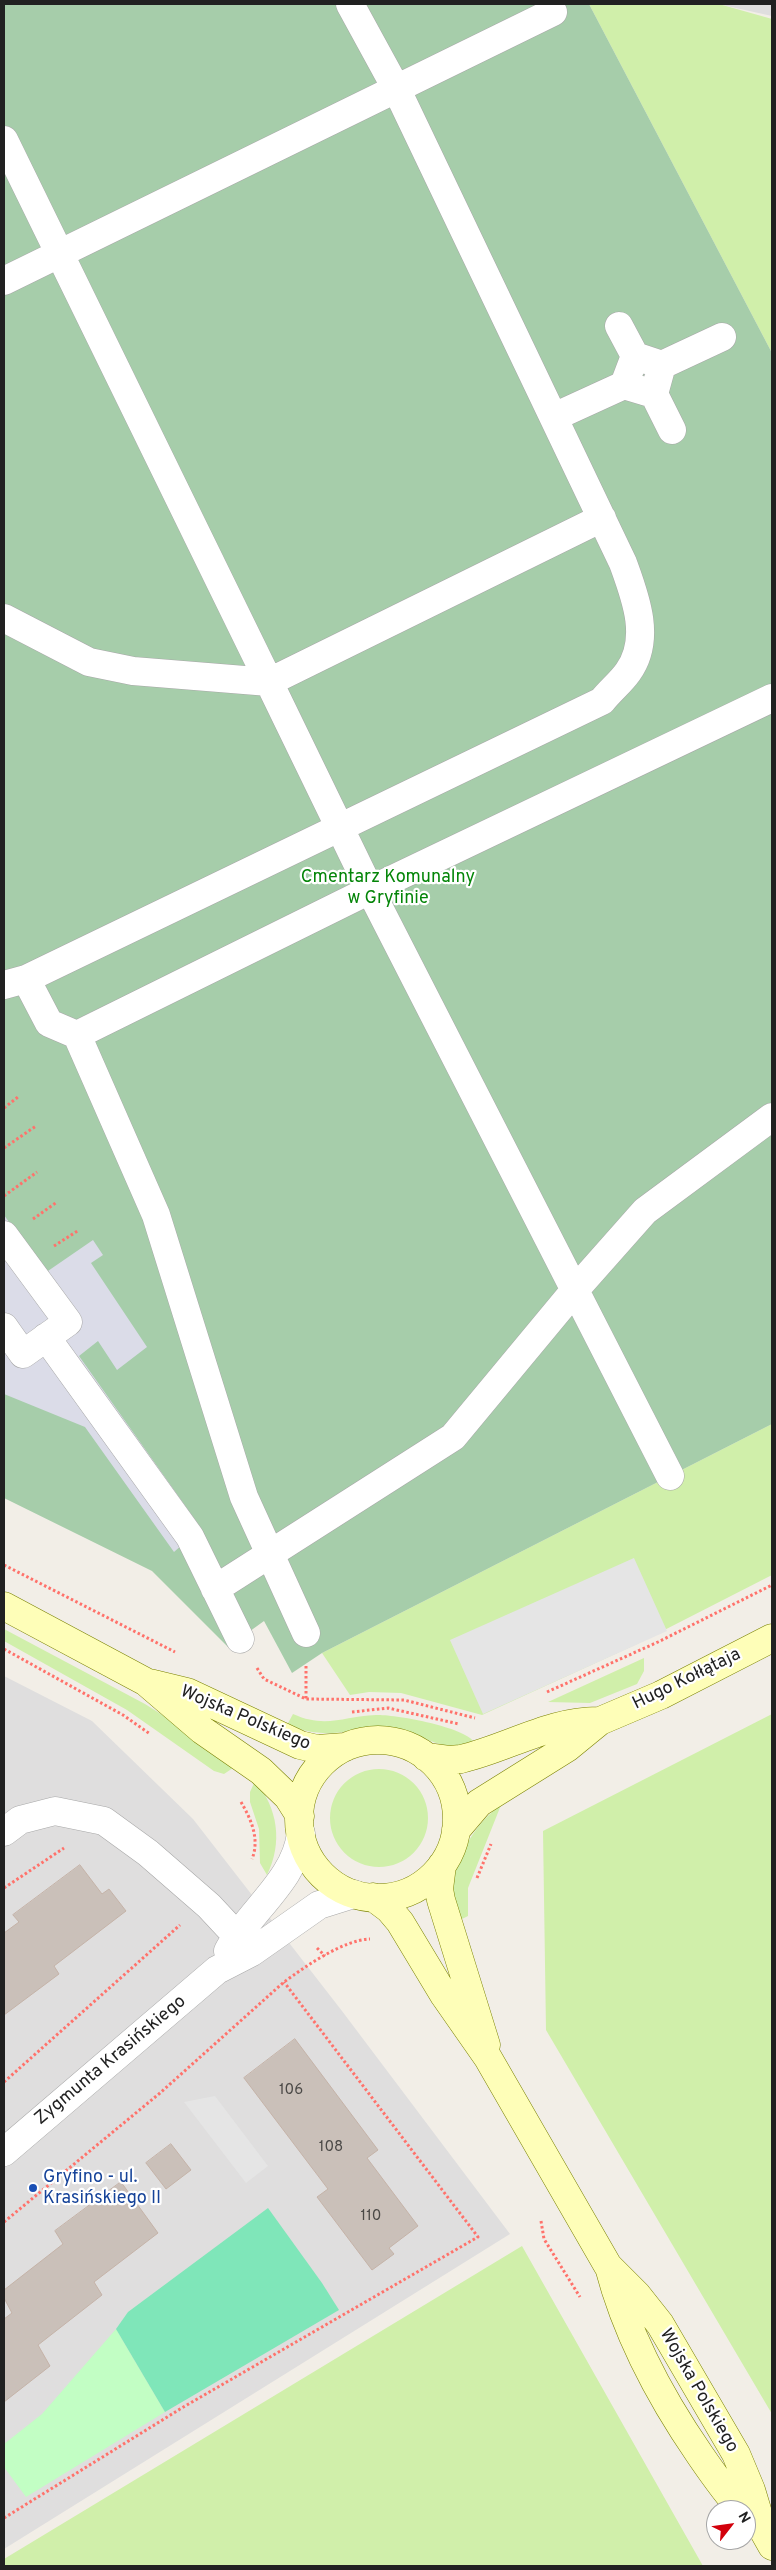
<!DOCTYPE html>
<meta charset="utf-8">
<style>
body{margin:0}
#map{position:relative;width:776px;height:2570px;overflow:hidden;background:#f2eee7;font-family:Overpass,sans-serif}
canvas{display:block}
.frame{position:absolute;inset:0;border:5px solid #212121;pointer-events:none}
.north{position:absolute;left:706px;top:2500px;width:50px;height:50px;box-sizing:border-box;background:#fff;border:1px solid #a6a6a6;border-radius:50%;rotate:60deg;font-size:14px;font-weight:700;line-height:20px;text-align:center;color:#212121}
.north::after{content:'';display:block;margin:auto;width:18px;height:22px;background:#d2000b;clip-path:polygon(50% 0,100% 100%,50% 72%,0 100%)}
</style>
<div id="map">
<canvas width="776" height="2570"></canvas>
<div class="frame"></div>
<div class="north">N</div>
</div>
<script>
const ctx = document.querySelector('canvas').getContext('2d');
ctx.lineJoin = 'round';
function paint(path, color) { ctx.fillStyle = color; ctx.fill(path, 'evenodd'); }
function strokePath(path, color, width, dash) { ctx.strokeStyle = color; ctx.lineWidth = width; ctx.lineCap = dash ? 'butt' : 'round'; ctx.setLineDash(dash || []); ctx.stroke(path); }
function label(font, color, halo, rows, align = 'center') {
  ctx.font = font + ' Overpass,sans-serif'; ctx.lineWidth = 4.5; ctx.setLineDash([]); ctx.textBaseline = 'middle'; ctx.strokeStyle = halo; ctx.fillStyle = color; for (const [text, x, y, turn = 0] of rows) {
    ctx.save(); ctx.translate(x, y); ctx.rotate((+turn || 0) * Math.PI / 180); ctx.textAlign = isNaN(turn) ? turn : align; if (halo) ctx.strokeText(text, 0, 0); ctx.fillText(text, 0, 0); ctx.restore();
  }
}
paint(new Path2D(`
 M718,4h54v12z
 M4,1676l88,45 101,98 149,192 168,223 -506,315z`), '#dfdede');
paint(new Path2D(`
 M589,4h130l53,15v334z
 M772,1424v151l-135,69 -155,71 -81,-22 -32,-1 -19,3 -28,-42z
 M4,1629l141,75 38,24 53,38 -12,8 -10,-3 -87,-61 -123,-69z
 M644,1658v13l-7,13 -47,19 -42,-1z
 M293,1714c33,15 51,2 83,1 18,-1 89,12 98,27 -30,15 -55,-12 -85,-15 -16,-2 -30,3 -45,5 -21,3 -39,0 -57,-7z
 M772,1714v700l-226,-384 -3,-199z
 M330 1818a49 49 0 1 1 98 0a49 49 0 1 1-98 0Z
 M255,1781c23,27 28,62 12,94l-7,-12 -1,-34 -9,-27v-10z
 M501,1805l-33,83v28l-10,5c-1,-11 -6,-24 -5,-35 1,-28 25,-66 48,-81z
 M522,2246l181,320h-699v-7z`), '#d0efaa');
paint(new Path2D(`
 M4,4h585l183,349v1071l-450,229 -30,20 -28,-52 -36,26 -76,-76 -148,-73z`), '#a6cdaa');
paint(new Path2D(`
 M116,2329l49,83 -139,85 -22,-30v-23l38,-30z`), '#c2fec4');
paint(new Path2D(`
 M268,2208l54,75 17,27 -174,102 -49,-83 12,-17z`), '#7fe6b9');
paint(new Path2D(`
 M634,1558l33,73 -184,83 -33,-74z
 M215,2096l53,70 -22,17 -62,-81z`), '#e5e5e5');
paint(new Path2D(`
 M4,1215l41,58 48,-33 10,15 -12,8 56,84 -30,23 -19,-29 -19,15 122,172 -27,24 -89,-125 -81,-33z`), '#dbdce8');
const building = new Path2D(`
 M80,1865l22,29 7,-5 17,22 -72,55 5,8 -55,41v-82l15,-11 -6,-7z
 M295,2039l83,111 -11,8 51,68 -29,22 5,6 -22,16 -55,-73 11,-8 -84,-111z
 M171,2144l20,26 -25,19 -20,-26z
 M121,2182l37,51 -64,49 8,13 -64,50 12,21 -46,36v-83l8,-6 -8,-15v-8l59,-46 -8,-13z`);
paint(building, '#cac0b9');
strokePath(building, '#c5b3a8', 1);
const street = new Path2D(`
 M4,140l265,542
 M4,281l549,-269
 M619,326l16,30
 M662,365l60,-28
 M654,394l18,36
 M554,417l70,-32 30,9 8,-29 -27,-9 -11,29
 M602,518l-333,164 101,208 300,586
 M4,618l85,44 44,9 136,11
 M26,979l23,44 28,12 79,180 88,282 62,136
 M4,985l22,-6 576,-278c8,-10 19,-19 26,-29 24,-33 7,-76 -5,-109l-226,-473 -47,-86
 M77,1035l293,-145 402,-192
 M4,1235l64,87 -45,32 -19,-27
 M46,1337l144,200 50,102
 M215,1589l238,-152 122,-147 70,-79 127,-94
 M4,1832l16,-12 35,-9 49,10 44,32 61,53 27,29
 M228,1951c21,-40 68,-71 73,-118
 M4,2152l213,-182 35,-18 67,-47 35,-11`);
const secondary = new Path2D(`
 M4,1606l142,76 56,48 59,41 27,26 12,19
 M150,1683l37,9 113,53 17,4 28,-2
 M299 1819a79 79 0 1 1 158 0a79 79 0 1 1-158 0Z
 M426,1757l23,3 12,-1c47,-11 90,-39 139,-38
 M456,1830l23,-27 88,-55 33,-27 61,-26 111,-57
 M442,1865l-3,24 2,11 45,145
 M373,1897l16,12 11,13 44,73 44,63 120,208 29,29 23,29 76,130 15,36 12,40 9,16
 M609,2267c18,69 51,130 91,188 13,19 26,38 42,55`);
strokePath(street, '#a8a8a8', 29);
strokePath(secondary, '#798000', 29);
strokePath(new Path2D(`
 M4,1108l14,-11
 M4,1148l32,-22
 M4,1196l33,-24
 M33,1219l24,-17
 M54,1246l25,-16
 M4,1565l171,87
 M4,1649l119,66 27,19
 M306,1666v33
 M257,1668l7,11 42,20 98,1 71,18
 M547,1692l111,-50 114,-57
 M352,1712l36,-4 71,16
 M241,1802c10,17 19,37 11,57
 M477,1878l14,-34
 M4,1888l60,-40
 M317,1948l8,8
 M4,2082l176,-157
 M541,2221l3,18 36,58
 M4,2222l156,-129 124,-111c22,-16 59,-42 86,-43
 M4,2518l181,-112 293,-169 -194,-255`), '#ff726b', 3, [2.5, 2.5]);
strokePath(street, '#fff', 28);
strokePath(secondary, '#fefeb8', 28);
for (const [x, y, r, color] of [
 [33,2188,5,"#1a4fb4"]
]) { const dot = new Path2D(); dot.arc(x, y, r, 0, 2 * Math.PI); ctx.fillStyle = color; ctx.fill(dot); strokePath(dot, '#fff', 2); }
label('15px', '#4b4947', null, [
 ["106",291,2091],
 ["108",331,2148],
 ["110",371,2217]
]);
label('18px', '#048508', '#fff', [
 ["Cmentarz Komunalny",388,878],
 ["w Gryfinie",388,899]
]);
label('18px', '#212121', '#fff', [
 ["Hugo Kołłątaja",687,1680,-26],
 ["Wojska Polskiego",245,1719,23],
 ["Zygmunta Krasińskiego",111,2061,-40],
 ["Wojska Polskiego",698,2391,60]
]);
label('18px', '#164399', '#fff', [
 ["Gryfino - ul.",43,2178],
 ["Krasińskiego II",43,2199]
], 'left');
</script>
